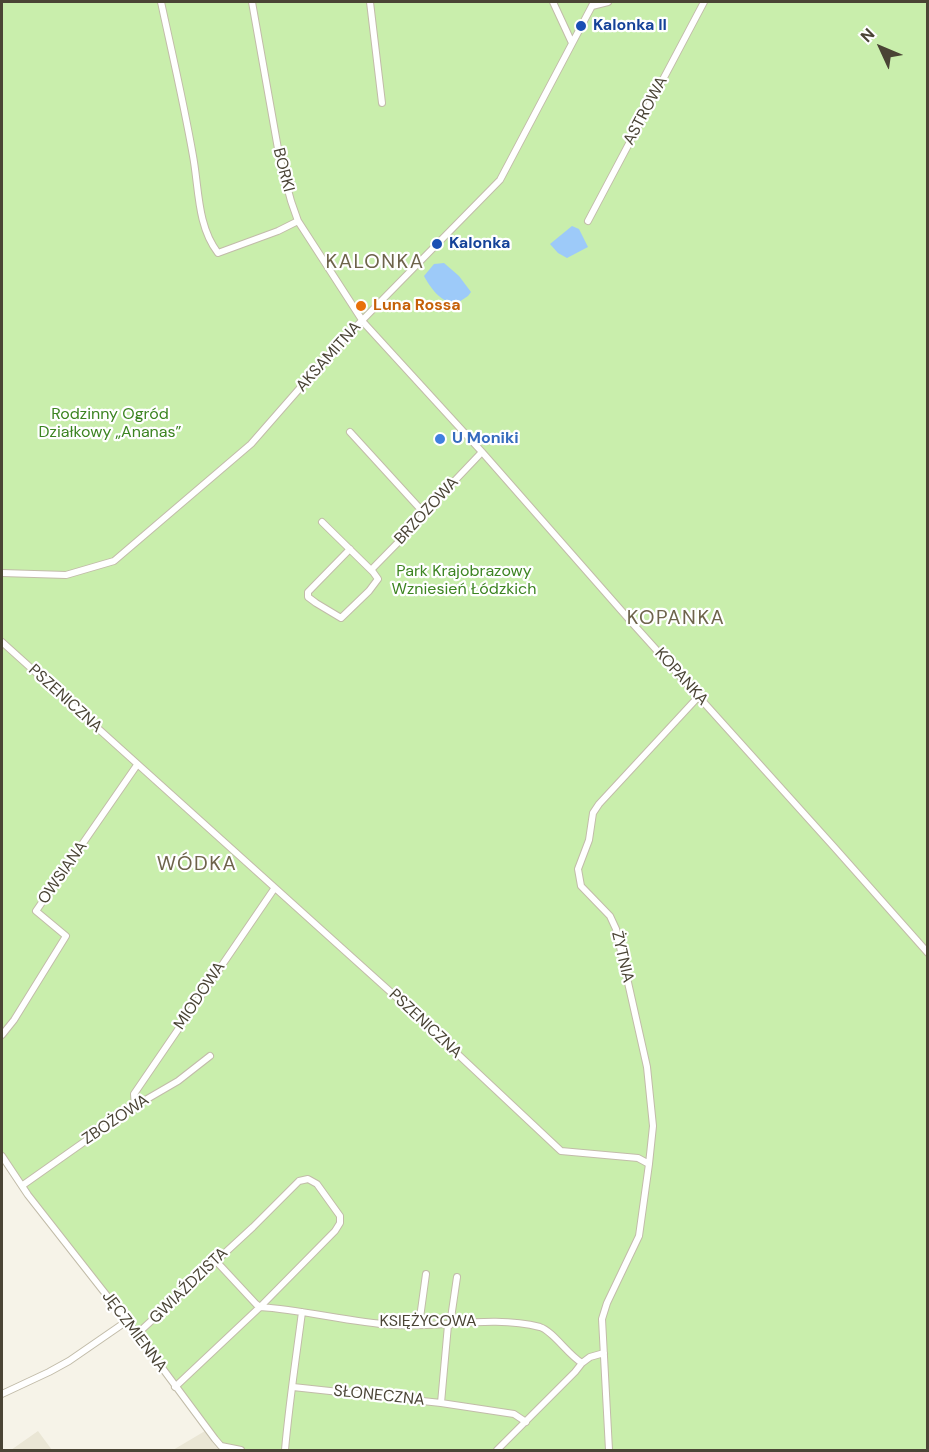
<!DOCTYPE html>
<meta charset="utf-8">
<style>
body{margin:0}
#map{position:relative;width:929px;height:1452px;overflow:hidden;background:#f6f3e8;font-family:"DM Sans",sans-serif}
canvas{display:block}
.frame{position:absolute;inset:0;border:3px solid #4a4435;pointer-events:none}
.north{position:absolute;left:851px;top:18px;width:60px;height:60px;-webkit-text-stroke:4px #fff;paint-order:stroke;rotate:314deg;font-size:16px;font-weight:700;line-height:24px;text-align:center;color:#4a4435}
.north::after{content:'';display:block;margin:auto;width:21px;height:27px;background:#4a4435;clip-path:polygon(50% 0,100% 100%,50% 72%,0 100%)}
</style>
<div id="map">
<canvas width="929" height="1452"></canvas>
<div class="frame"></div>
<div class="north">N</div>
</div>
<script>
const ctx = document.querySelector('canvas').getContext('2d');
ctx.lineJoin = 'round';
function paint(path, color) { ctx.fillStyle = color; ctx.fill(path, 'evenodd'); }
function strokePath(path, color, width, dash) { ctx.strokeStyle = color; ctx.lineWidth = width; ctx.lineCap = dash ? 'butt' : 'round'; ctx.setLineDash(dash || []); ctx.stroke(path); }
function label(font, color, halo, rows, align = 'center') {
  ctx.font = font + ' "DM Sans",sans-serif'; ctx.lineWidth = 4.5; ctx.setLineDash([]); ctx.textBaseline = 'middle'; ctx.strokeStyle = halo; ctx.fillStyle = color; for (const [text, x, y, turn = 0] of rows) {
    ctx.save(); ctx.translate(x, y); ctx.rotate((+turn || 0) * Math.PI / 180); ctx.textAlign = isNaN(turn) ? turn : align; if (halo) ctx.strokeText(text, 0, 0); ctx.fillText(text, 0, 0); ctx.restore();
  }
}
paint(new Path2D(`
 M38,1431l14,19h-41z
 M205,1431l15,19h-47z`), '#eae6d5');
paint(new Path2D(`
 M2,2h925v1448h-706l-53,-71 -123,-157 -43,-62z`), '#c9eeac');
paint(new Path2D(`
 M572,226l7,3 9,18 -21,11 -9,-5 -8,-9z
 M444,263l15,13 12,16 -3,4 -12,8c-15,-2 -25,-15 -32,-28l10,-12z`), '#9dcaf9');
const minor = new Path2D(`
 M161,2c11,51 23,102 32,154 6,32 4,70 25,97l60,-22 20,-10
 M252,2l28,158 11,41 7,20 66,102 118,129 152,173 200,222 94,106
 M370,2l12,101
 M553,2l19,41
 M592,6l16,-4
 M588,221l116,-219
 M350,432l74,81
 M322,522l51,50 5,7 -9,12 -28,27 -25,-15 -8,-6v-5l42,-43
 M371,570l49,-50 4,-7 58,-61
 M2,573l64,2 48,-14 137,-117 84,-96 165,-168 94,-178
 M2,642l413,372 146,137 77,7 11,6 -10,72 -32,67 -5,16 7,131
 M2,1035l12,-15 52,-84 -30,-25 101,-146
 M135,1106l-1,-12 140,-205
 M2,1156l26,39 109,139 78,105 6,7 20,4
 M649,1164l4,-38 -6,-59 -31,-138 -6,-13 -29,-30 -3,-17 11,-29 4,-27 6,-9 100,-108
 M23,1185l112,-79 43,-25 32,-25
 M216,1261l40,43 4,3
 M260,1307c45,3 88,15 133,18 48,3 100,-10 147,2 13,4 28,28 42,36l8,-6 14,-4
 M419,1325l7,-51
 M450,1325l7,-48
 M137,1334l116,-107 46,-46 9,-2 9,5 23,32v7l-5,8 -75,76 -85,80
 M293,1387l148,16 73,11 12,8
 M2,1394l47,-22 20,-11 58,-40
 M441,1403l7,-78
 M285,1450c4,-46 11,-92 17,-138
 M497,1450l78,-78 7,-9`);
strokePath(minor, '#c2bca9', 8);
strokePath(minor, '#fff', 6);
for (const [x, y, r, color] of [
 [581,26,6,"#1a4fb4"],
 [437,244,6,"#1a4fb4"],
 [361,306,6,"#e8710a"],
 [440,439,6,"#3f7fe0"]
]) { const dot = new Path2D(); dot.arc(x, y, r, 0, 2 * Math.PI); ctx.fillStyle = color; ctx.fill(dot); strokePath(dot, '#fff', 2); }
label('bold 16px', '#164399', '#fff', [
 ["Kalonka II",593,26],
 ["Kalonka",449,244]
], 'left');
label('16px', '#4a4435', '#fff', [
 ["ASTROWA",646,111,-62],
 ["BORKI",283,170,76],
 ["AKSAMITNA",329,357,-48],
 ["BRZOZOWA",427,511,-47],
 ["KOPANKA",681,677,48],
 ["PSZENICZNA",65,699,42],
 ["OWSIANA",63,873,-55],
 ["ŻYTNIA",622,957,77],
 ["MIODOWA",200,996,-56],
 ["PSZENICZNA",425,1024,43],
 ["ZBOŻOWA",116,1120,-34],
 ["GWIAŹDZISTA",189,1286,-44],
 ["KSIĘŻYCOWA",428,1322],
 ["JĘCZMIENNA",134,1332,53],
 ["SŁONECZNA",379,1396,6]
]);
label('bold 16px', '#c56008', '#fff', [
 ["Luna Rossa",373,306]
], 'left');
label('16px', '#3c8421', '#fff', [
 ["Rodzinny Ogród",110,415],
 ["Działkowy „Ananas”",110,433],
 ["Park Krajobrazowy",464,572],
 ["Wzniesień Łódzkich",464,590]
]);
label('bold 16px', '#366cbe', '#fff', [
 ["U Moniki",452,439]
], 'left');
ctx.letterSpacing = '1.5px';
label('20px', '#6e644b', '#fff', [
 ["KALONKA",375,263],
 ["KOPANKA",676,619],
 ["WÓDKA",197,865]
]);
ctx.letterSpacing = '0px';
</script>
